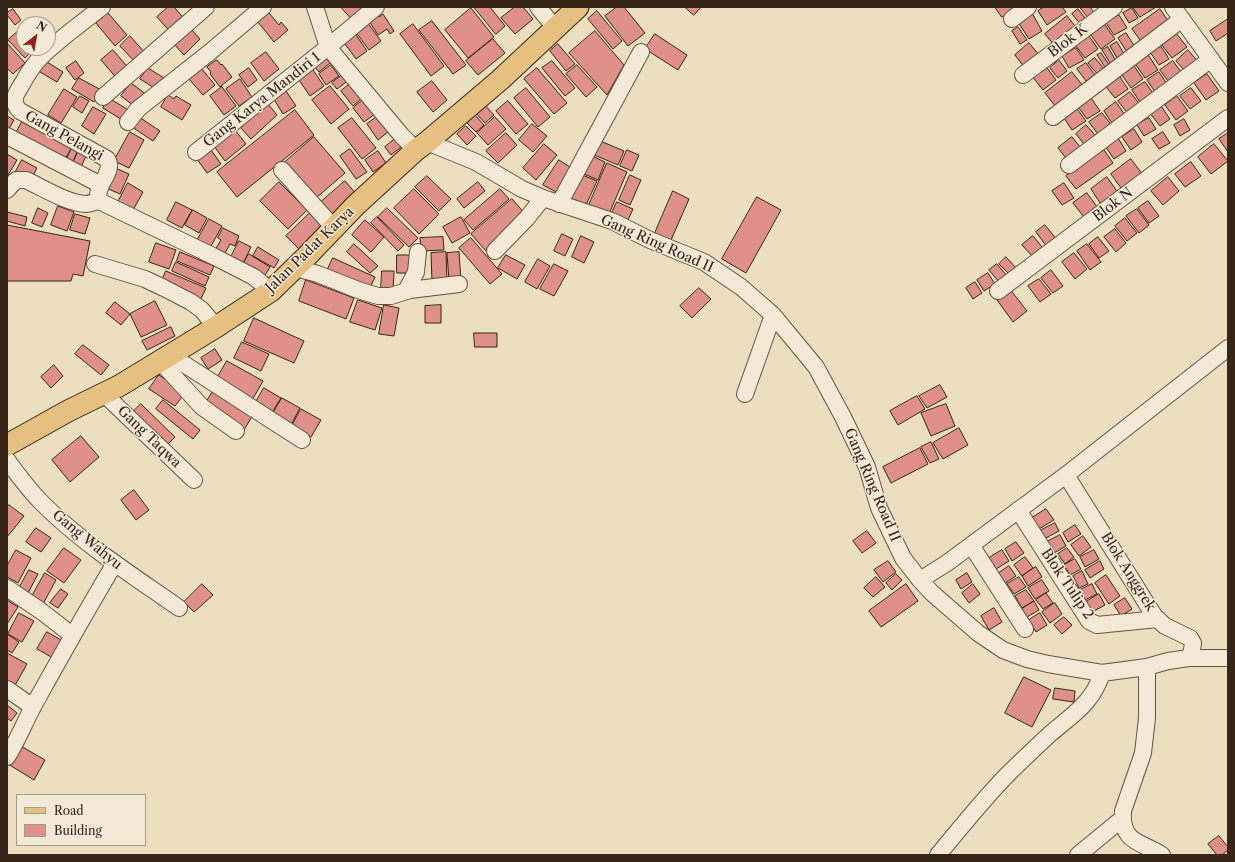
<!DOCTYPE html>
<style>
body{margin:0}
#map{position:relative;width:1235px;height:862px;overflow:hidden;background:#ebdfc0;font-family:"Libre Caslon Text",serif}
canvas{display:block}
.frame{position:absolute;inset:0;border:8px solid #362518;pointer-events:none}
.legend{position:absolute;left:16px;top:794px;width:130px;height:52px;box-sizing:border-box;background:#f2ead6;border:1px solid #a79b8a;margin:0;padding:5px 7px;list-style:none;font-size:12px;color:#362518}
.legend li{display:flex;align-items:center;gap:8px;height:20px}
.legend b{width:20px;border:1px solid #a79b8a}
.north{position:absolute;left:16px;top:16px;width:40px;height:40px;box-sizing:border-box;background:#f2ead6;border:1px solid #a79b8a;border-radius:50%;rotate:31deg;font-size:11px;font-weight:700;line-height:16px;text-align:center;color:#362518}
.north::after{content:'';display:block;margin:auto;width:14px;height:18px;background:#8f2418;clip-path:polygon(50% 0,100% 100%,50% 72%,0 100%)}
</style>
<div id="map">
<canvas width="1235" height="862"></canvas>
<div class="frame"></div>
<ul class="legend">
<li><b style="height:5px;background:#e6c080"></b>Road</li>
<li><b style="height:11px;background:#df9088"></b>Building</li>
</ul>
<div class="north">N</div>
</div>
<script>
const ctx = document.querySelector('canvas').getContext('2d');
ctx.lineJoin = 'round';
function paint(path, color) { ctx.fillStyle = color; ctx.fill(path, 'evenodd'); }
function strokePath(path, color, width, dash) { ctx.strokeStyle = color; ctx.lineWidth = width; ctx.lineCap = dash ? 'butt' : 'round'; ctx.setLineDash(dash || []); ctx.stroke(path); }
function label(font, color, halo, rows, align = 'center') {
  ctx.font = font + ' "Libre Caslon Text",serif'; ctx.lineWidth = 3; ctx.setLineDash([]); ctx.textBaseline = 'middle'; ctx.strokeStyle = halo; ctx.fillStyle = color; for (const [text, x, y, turn = 0] of rows) {
    ctx.save(); ctx.translate(x, y); ctx.rotate((+turn || 0) * Math.PI / 180); ctx.textAlign = isNaN(turn) ? turn : align; if (halo) ctx.strokeText(text, 0, 0); ctx.fillText(text, 0, 0); ctx.restore();
  }
}
const building = new Path2D(`
 M168,7h6l13,15 -14,13 -16,-18z
 M341,7h22l1,1 -13,10z
 M474,7h16l15,19 -9,8z
 M515,7h8l10,12 -18,15 -14,-16z
 M617,7h7l21,26 -17,13 -23,-30z
 M685,7h16l-7,8z
 M995,7h18l1,2 -12,8z
 M1044,7h18l4,5 -19,13 -9,-14z
 M1080,7h10l6,8 -6,5z
 M1133,7h23l-16,10z
 M471,8l23,29 -26,21 -23,-28z
 M1132,8l6,10 -9,5 -6,-10z
 M13,9l8,11 -6,5 -8,-10v-2z
 M1078,9l10,13 -6,4 -10,-12z
 M1160,9l10,15 -27,20 -11,-15z
 M597,11l25,30 -9,8 -25,-30z
 M376,12l3,5 4,-3 11,17 -4,3 -3,-5 -9,6 -10,-16z
 M108,13l19,22 -12,11 -19,-23z
 M269,13l10,12 2,-3 7,8 -14,12 -16,-20z
 M1032,13l10,18 -13,8 -11,-17z
 M1119,15l8,13 -13,7 -8,-12z
 M1067,16l8,10 -22,18 -8,-10z
 M1228,19v14l-12,8 -6,-10z
 M432,21l34,44 -13,9 -34,-44z
 M367,22l14,19 -12,9 -14,-19z
 M413,24l31,42 -13,10 -31,-42z
 M1105,25l10,14 -14,10 -10,-14z
 M23,27l1,21h9l1,1 -9,9 -17,-18z
 M1018,27l9,13 -7,4 -8,-13z
 M190,28l10,11 -16,16 -10,-11z
 M352,29l15,22 -11,8 -16,-22z
 M595,31l29,34 -17,30 -38,-42z
 M1126,33l9,14 -8,5 -9,-14z
 M1176,33l11,14 -15,11 -11,-14z
 M655,34l32,21 -9,15 -33,-21z
 M130,36l16,18 -10,9 -16,-17z
 M1089,36l9,13 -13,9 -9,-12z
 M493,39l12,14 -27,22 -12,-14z
 M1117,42l9,15 -7,4 -9,-15z
 M7,43l18,20 -12,11 -6,-6z
 M1029,43l11,13 -15,12 -10,-13z
 M558,44l17,20 -9,7 -16,-20z
 M1160,45l9,14 -10,6 -9,-13z
 M1108,47l9,16 -5,3 -10,-16z
 M1076,48l8,12 -15,8 -7,-12z
 M113,50l18,21 -12,10 -18,-21z
 M1188,50l11,13 -12,10 -11,-12z
 M266,52l13,17 -15,12 -13,-18z
 M1101,53l9,13 -4,3 -9,-14z
 M1147,53l11,17 -13,8 -11,-16z
 M325,56l5,7 -11,9 -6,-7z
 M1095,58l10,12 -7,5 -10,-12z
 M217,60l4,5 1,-1 10,13 -12,10 -10,-13 1,-2 -4,-5z
 M1059,60l8,11 -9,7 -8,-10z
 M76,61l8,12 -9,7 -9,-12z
 M552,61l23,27 -10,8 -23,-28z
 M1173,61l11,15 -13,9 -11,-15z
 M47,62l16,10 -6,10 -17,-10z
 M1086,63l9,12 -9,6 -9,-12z
 M1132,63l11,16 -12,9 -11,-16z
 M331,65l8,11 -13,9 -7,-11z
 M577,65l20,22 -11,10 -20,-23z
 M1045,65l11,15 -13,10 -11,-14z
 M148,68l16,10 -8,11 -16,-10z
 M201,68l14,17 -12,10 -14,-16z
 M249,68l8,12 -9,7 -9,-12z
 M537,68l30,35 -13,11 -30,-35z
 M313,70l11,16 -14,10 -11,-16z
 M1072,72l11,14 -27,21 -11,-14z
 M1159,72l10,15 -12,8 -10,-15z
 M345,73l5,6 -13,10 -5,-6z
 M1118,74l10,15 -13,9 -11,-14z
 M1207,74l12,17 -13,9 -12,-17z
 M79,78l22,12 -7,12 -22,-13z
 M240,79l12,18 -13,9 -13,-17z
 M432,81l15,19 -14,12 -16,-20z
 M1145,82l10,14 -13,9 -10,-15z
 M131,83l16,12 -10,13 -16,-12z
 M350,84l12,14 -9,8 -12,-15z
 M330,86l19,23 -18,15 -19,-24z
 M222,87l14,19 -12,9 -14,-19z
 M284,88l12,18 -13,8 -11,-18z
 M526,88l24,29 -12,10 -24,-29z
 M1191,88l10,13 -11,8 -10,-13z
 M64,89l13,8 -16,26 -13,-8z
 M1130,92l12,15 -12,9 -12,-15z
 M168,95l6,4 2,-3 15,9 -9,15 -21,-13z
 M1089,95l11,16 -13,8 -11,-15z
 M80,96l9,5 -7,12 -9,-6z
 M1177,96l11,15 -12,9 -11,-15z
 M109,98l24,15 -6,10 -24,-15z
 M364,99l11,15 -11,8 -11,-14z
 M508,101l20,23 -12,10 -20,-23z
 M1116,102l11,16 -13,8 -10,-15z
 M483,103l11,12 -9,8 -11,-12z
 M268,104l9,11 -26,24 -10,-11z
 M1075,106l11,15 -14,9 -10,-15z
 M1161,106l9,13 -10,7 -10,-13z
 M93,107l13,7 -12,20 -12,-8z
 M295,110l19,25 -77,62 -20,-25z
 M1102,113l11,14 -13,10 -11,-15z
 M474,114l10,11 -8,7 -10,-10z
 M7,116l7,4 -7,12z
 M378,116l11,15 -11,9 -11,-16z
 M139,117l21,14 -7,10 -21,-14z
 M495,117l11,12 -18,16 -11,-12z
 M352,118l24,30 -14,11 -24,-31z
 M1149,118l7,11 -12,7 -7,-11z
 M1184,119l6,11 -10,6 -6,-11z
 M22,122l50,25 -8,14 -49,-26z
 M532,124l15,12 -14,16 -14,-12z
 M1086,125l9,10 -11,9 -8,-10z
 M466,126l10,10 -9,9 -10,-11z
 M1134,129l8,13 -11,8 -9,-13z
 M235,130l11,14 -21,17 -11,-15z
 M130,132l14,8 -15,28 -15,-7z
 M1163,132l7,11 -11,6 -7,-10z
 M506,133l11,12 -19,18 -12,-12z
 M1228,133v19l-9,-13z
 M314,137l31,36 -29,25 -31,-36z
 M1072,137l8,10 -14,11 -8,-10z
 M1118,138l8,13 -12,8 -9,-13z
 M395,139l6,8 -10,8 -6,-8z
 M598,140l26,11 -6,14 -26,-11z
 M544,144l13,11 -21,25 -13,-12z
 M1214,144l14,17 -17,13 -13,-17z
 M72,147l6,3 -6,14 -6,-3z
 M350,149l17,23 -11,7 -16,-23z
 M79,150l8,4 -6,13 -8,-4z
 M211,150l10,14 -14,9 -10,-14z
 M627,150l12,5 -7,16 -12,-5z
 M1104,150l9,13 -37,26 -10,-13z
 M378,151l8,12 -13,9 -8,-12z
 M7,154l10,6 -9,15 -1,-1z
 M590,155l15,7 -7,18 -16,-7z
 M1131,159l12,16 -20,16 -12,-17z
 M22,160l15,8 -7,13 -15,-8z
 M559,160l14,9 -15,24 -15,-8z
 M1191,162l10,14 -16,11 -10,-13z
 M607,163l20,9 -18,42 -20,-9z
 M113,167l16,7 -9,20 -16,-7z
 M580,174l17,7 -11,24 -16,-7z
 M630,175l11,5 -11,25 -11,-5z
 M427,176l24,23 -12,12 -24,-24z
 M1107,177l14,20 -17,12 -13,-20z
 M1168,177l11,14 -16,14 -12,-14z
 M345,181l13,15 -24,20 -13,-14z
 M279,182l28,28 -19,19 -28,-28z
 M478,182l7,9 -21,17 -7,-9z
 M128,183l15,9 -11,20 -15,-8z
 M1064,183l10,15 -12,7 -10,-14z
 M414,189l25,25 -20,20 -25,-26z
 M500,189l9,10 -36,31 -9,-10z
 M673,191l16,8 -18,41 -16,-7z
 M1087,193l13,18 -13,10 -14,-18z
 M757,197l24,13 -35,63 -24,-14z
 M512,199l15,17 -41,35 -15,-17z
 M1148,201l11,15 -10,7 -11,-15z
 M176,202l16,8 -10,18 -15,-8z
 M617,202l16,7 -5,11 -16,-7z
 M58,206l16,6 -7,19 -16,-6z
 M38,208l10,5 -6,14 -10,-4z
 M387,208l31,30 -9,9 -31,-30z
 M1137,209l12,16 -10,8 -13,-17z
 M193,210l14,8 -8,15 -14,-8z
 M7,212l20,5 -2,9 -18,-5z
 M311,212l14,14 -25,24 -14,-14z
 M75,214l15,4 -5,16 -15,-4z
 M377,217l27,28 -6,6 -27,-28z
 M461,217l9,16 -18,10 -9,-16z
 M1125,218l12,15 -10,8 -12,-15z
 M209,219l13,7 -12,22 -13,-7z
 M365,220l19,17 -13,15 -19,-17z
 M7,225l83,16 -7,35 -10,-2 -2,7h-64z
 M1045,225l12,15 -10,7 -11,-15z
 M223,228l16,8 -4,10 -5,-2 -6,11 -9,-5 6,-10 -3,-2z
 M1115,229l11,14 -10,9 -12,-15z
 M562,234l11,5 -8,17 -11,-5z
 M581,236l13,6 -10,21 -12,-6z
 M1033,236l10,12 -10,9 -11,-12z
 M443,237l1,13 -23,1 -1,-13z
 M1098,237l11,14 -10,7 -10,-14z
 M471,238l31,36 -12,10 -31,-36z
 M239,241l12,6 -8,17 -12,-7z
 M156,243l20,7 -7,19 -20,-7z
 M354,244l24,22 -8,7 -23,-21z
 M1087,244l14,18 -11,8 -13,-19z
 M258,247l21,13 -5,8 -21,-12z
 M180,252l34,14 -4,9 -33,-14z
 M446,252l1,30h-15l-1,-29z
 M459,252l2,29h-12l-2,-28z
 M1074,253l13,16 -12,10 -13,-17z
 M249,254l21,13 -6,10 -21,-13z
 M397,255h16v18h-16z
 M506,255l19,10 -8,14 -19,-11z
 M1006,257l12,13 -6,7 -13,-13z
 M333,258l42,19 -7,15 -42,-19z
 M538,259l12,7 -13,23 -12,-7z
 M176,262l33,15 -4,9 -33,-15z
 M554,264l14,7 -14,25 -14,-7z
 M997,264l10,12 -8,6 -10,-12z
 M1051,270l12,16 -10,7 -12,-15z
 M166,271l40,17 -7,15 -39,-18z
 M382,271h12l-1,20 -12,-1z
 M988,273l7,11 -11,7 -7,-11z
 M1039,279l12,15 -11,8 -12,-16z
 M306,280l48,18 -8,21 -47,-18z
 M975,282l7,11 -9,6 -7,-11z
 M699,288l12,11 -19,19 -12,-12z
 M1009,288l18,23 -14,11 -18,-25z
 M358,300l24,8 -7,22 -25,-8z
 M155,301l12,24 -26,12 -11,-23z
 M115,302l15,12 -9,11 -15,-12z
 M384,305l15,3 -5,28 -15,-2z
 M441,305v18h-16v-17z
 M254,318l50,23 -10,22 -50,-22z
 M171,327l4,9 -28,14 -5,-9z
 M474,333h23v14h-22z
 M242,342l27,12 -8,17 -27,-13z
 M83,345l26,20 -8,10 -26,-21z
 M215,349l7,11 -14,9 -7,-11z
 M227,361l36,20 -12,21 -36,-20z
 M54,365l9,11 -12,12 -10,-11z
 M159,375l26,18 -10,13 -26,-17z
 M940,385l7,12 -20,11 -8,-12z
 M215,388l39,25 -10,17 -40,-24z
 M264,388l17,10 -10,16 -17,-9z
 M917,396l8,13 -27,16 -8,-14z
 M282,398l18,10 -9,17 -19,-10z
 M163,400l37,30 -7,9 -37,-30z
 M141,404l34,33 -11,11 -34,-33z
 M946,404l9,22 -24,10 -10,-23z
 M301,409l20,11 -10,17 -19,-11z
 M959,428l9,17 -25,14 -10,-16z
 M81,436l18,21 -29,25 -18,-22z
 M931,442l8,17 -9,4 -9,-16z
 M920,448l8,16 -37,19 -8,-16z
 M134,490l15,20 -13,10 -15,-20z
 M9,505l15,11 -17,21v-30z
 M1046,509l8,11 -15,9 -7,-11z
 M1055,523l4,8 -15,8 -4,-8z
 M1075,525l6,9 -13,8 -5,-9z
 M36,528l15,10 -10,14 -15,-10z
 M867,531l9,12 -14,10 -9,-12z
 M1060,535l6,11 -12,7 -7,-11z
 M1083,536l8,11 -12,9 -8,-11z
 M1016,542l8,11 -12,8 -7,-12z
 M64,548l17,12 -17,23 -17,-12z
 M1067,548l7,9 -9,7 -7,-10z
 M16,550l15,8 -13,25 -11,-6v-11z
 M1002,550l7,11 -13,8 -7,-11z
 M1094,550l5,9 -14,8 -5,-10z
 M1025,557l8,11 -11,8 -8,-11z
 M1075,559l6,10 -11,6 -6,-10z
 M888,561l8,11 -13,10 -9,-12z
 M1100,561l4,8 -14,9 -5,-8z
 M1009,566l7,10 -11,7 -6,-10z
 M1036,567l6,10 -14,9 -6,-10z
 M29,570l9,4 -11,21 -9,-5z
 M1082,571l6,13 -9,4 -6,-12z
 M45,573l11,7 -13,24 -12,-6z
 M967,573l5,9 -11,7 -5,-9z
 M896,574l6,6 -10,10 -6,-7z
 M1106,575l14,21 -11,8 -14,-21z
 M876,577l9,10 -12,10 -9,-9z
 M1019,577l7,10 -12,7 -7,-10z
 M1042,580l7,11 -14,8 -7,-11z
 M202,584l11,11 -19,17 -10,-10z
 M906,584l12,17 -37,26 -12,-16z
 M973,584l7,10 -11,9 -7,-10z
 M1092,584l5,10 -12,6 -5,-10z
 M61,589l7,5 -10,14 -8,-5z
 M1026,590l8,11 -12,7 -7,-12z
 M1046,593l7,10 -10,6 -7,-9z
 M1099,594l6,11 -13,7 -6,-10z
 M1125,598l7,11 -11,7 -7,-11z
 M7,600l11,7 -11,17z
 M1034,601l5,9 -12,7 -5,-8z
 M1055,603l7,11 -12,9 -8,-11z
 M994,608l8,14 -13,8 -8,-14z
 M19,613l15,8 -12,21 -14,-8z
 M1040,613l7,12 -11,7 -7,-12z
 M1064,617l8,8 -10,9 -8,-9z
 M47,632l16,9 -10,17 -16,-9z
 M7,634l12,8 -7,11 -5,-3z
 M7,653l20,11 -14,25 -6,-3z
 M1024,677l27,13 -19,37 -27,-14z
 M1055,688l20,3 -1,11 -21,-3z
 M7,705l10,8 -6,8 -4,-3z
 M19,745l26,15 -11,20 -26,-16z
 M1219,836l9,11v3l-6,5h-5l-9,-11z`);
paint(building, '#df9088');
strokePath(building, '#362518', 1);
const minor = new Path2D(`
 M102,7c-19,15 -40,30 -58,47 -9,8 -16,19 -22,30 -6,10 -12,17 -2,27l87,48c9,12 -14,28 -8,42l114,55 41,21 17,14
 M315,7l13,40 74,89 14,14
 M538,7l18,22
 M1173,7l55,76
 M1012,19l16,-12
 M1023,75l91,-68
 M103,97l103,-90
 M1053,117l129,-98
 M128,122l10,-13 72,-57 53,-45
 M7,136l94,49
 M427,142l49,20 46,27 21,9 69,23 38,19 54,22 37,25 32,28 43,52 27,50 24,50 12,41 24,50 17,22 12,13 46,40 25,17 24,9 21,5 54,9 45,-6 21,-6 21,-3h39
 M196,152l132,-105 48,-40
 M1069,165l142,-106
 M282,170l52,58
 M7,190l9,-10h10c17,8 41,23 60,24 4,0 8,-2 13,-3
 M559,204l82,-152
 M495,251l32,-33 16,-20
 M95,264l50,15 19,9 27,14 11,8 14,17
 M296,268l22,6 40,16 20,6h13l19,-6 49,-6
 M406,291l10,-19 2,-20
 M998,291l230,-173
 M170,355l132,85
 M160,361l42,46 34,24
 M104,394l90,86
 M745,394l28,-79
 M7,460c11,15 22,30 35,43 41,41 90,72 137,105
 M1066,475l89,142 10,9 25,12 3,5 -1,7 -3,8
 M1018,510l71,111 8,4 61,-6
 M971,545l54,84
 M920,580l27,-17 119,-88 162,-127
 M7,588l34,23 31,24
 M1147,667v51l-4,35 -20,58c-2,32 17,30 39,44
 M7,689l26,18
 M7,757c11,-17 18,-36 28,-54 26,-47 52,-93 80,-140
 M938,855c22,-27 44,-54 68,-79 14,-14 29,-28 44,-42 22,-19 43,-31 52,-61
 M1078,855l45,-37`);
const major = new Path2D(`
 M7,445l61,-34 51,-25 97,-59 55,-36 36,-35 49,-51 60,-55 11,-8 73,-62 78,-73`);
strokePath(minor, '#635442', 18);
strokePath(major, '#362518', 23);
strokePath(minor, '#f2ead6', 16);
strokePath(major, '#e6c080', 21);
label('14px', '#362518', '#f2ead6', [
 ["Blok K",1068,41,-37],
 ["Gang Karya Mandiri 1",262,100,-38],
 ["Gang Pelangi",64,136,29],
 ["Blok N",1113,205,-37],
 ["Gang Ring Road II",657,244,24],
 ["Jalan Padat Karya",310,250,-44],
 ["Gang Taqwa",149,437,44],
 ["Gang Ring Road II",872,485,67],
 ["Gang Wahyu",87,540,39],
 ["Blok Anggrek",1128,572,58],
 ["Blok Tulip 2",1067,584,56]
]);
</script>
